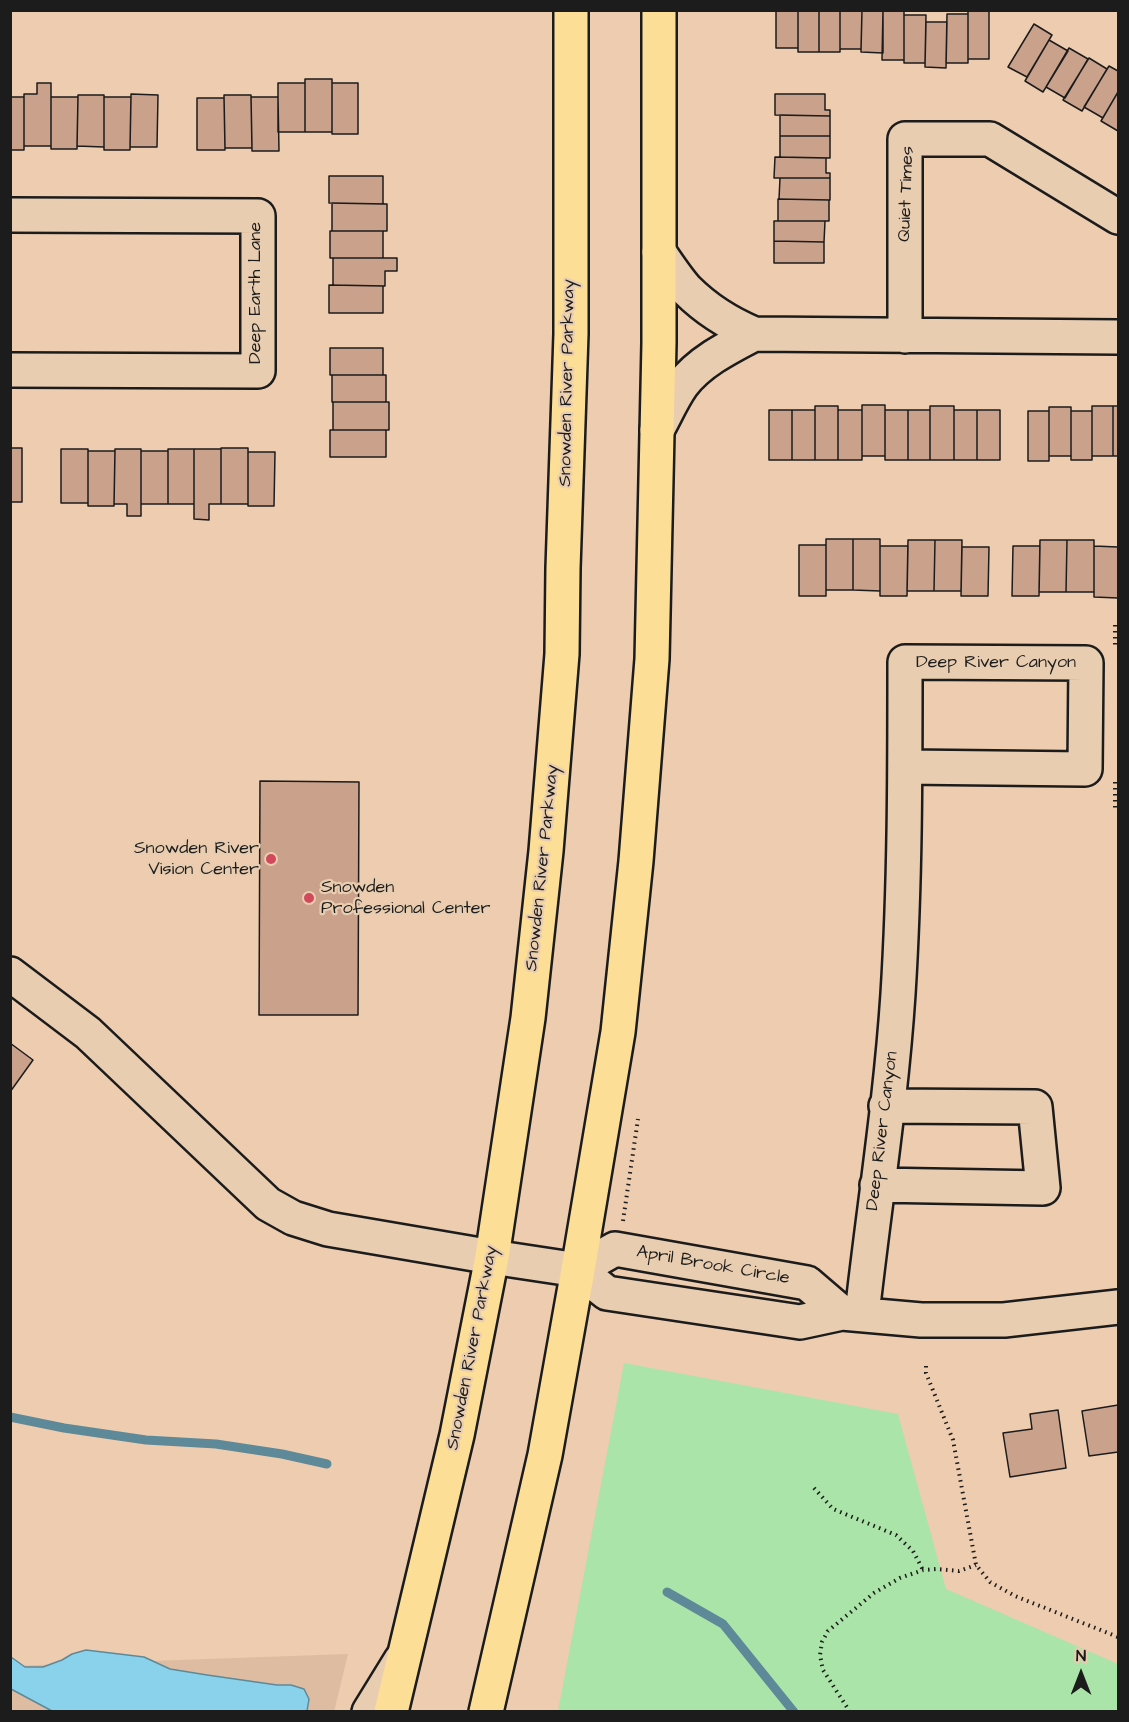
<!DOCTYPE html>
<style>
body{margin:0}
#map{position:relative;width:1129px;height:1722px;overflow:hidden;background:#edccaf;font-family:"Architects Daughter",sans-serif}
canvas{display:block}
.frame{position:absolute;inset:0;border:12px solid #1c1c1c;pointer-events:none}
.north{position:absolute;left:1051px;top:1644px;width:60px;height:60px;-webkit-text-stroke:4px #e9cdb0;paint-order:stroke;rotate:0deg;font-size:16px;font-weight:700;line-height:24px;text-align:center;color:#1c1c1c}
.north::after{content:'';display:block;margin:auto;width:21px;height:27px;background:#1c1c1c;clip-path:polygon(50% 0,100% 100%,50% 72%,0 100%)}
</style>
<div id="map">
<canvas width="1129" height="1722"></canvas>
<div class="frame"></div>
<div class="north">N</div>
</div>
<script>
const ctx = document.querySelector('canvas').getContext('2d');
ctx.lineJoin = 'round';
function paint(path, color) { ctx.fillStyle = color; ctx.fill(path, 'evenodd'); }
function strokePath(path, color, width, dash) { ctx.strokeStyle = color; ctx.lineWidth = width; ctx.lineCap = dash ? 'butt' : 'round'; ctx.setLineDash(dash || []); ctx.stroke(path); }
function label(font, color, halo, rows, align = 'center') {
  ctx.font = font + ' "Architects Daughter",sans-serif'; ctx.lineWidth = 4.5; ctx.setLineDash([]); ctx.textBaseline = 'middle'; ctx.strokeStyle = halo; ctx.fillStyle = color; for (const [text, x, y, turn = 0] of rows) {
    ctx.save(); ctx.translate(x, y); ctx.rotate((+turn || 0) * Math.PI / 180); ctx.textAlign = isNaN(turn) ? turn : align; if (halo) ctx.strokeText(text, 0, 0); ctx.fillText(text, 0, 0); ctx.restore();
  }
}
paint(new Path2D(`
 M348,1654l-14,58 -323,-1 -1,-45z`), '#debca1');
paint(new Path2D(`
 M624,1363l274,51 48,175 172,75v47h-560z`), '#abe4a8');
const water = new Path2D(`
 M86,1650l58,7 26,12 37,6 70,10h14l13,4 5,10 -2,12h-255l-41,-22v-32l14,10h18l19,-7 10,-6z`);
paint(water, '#8ad2eb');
strokePath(water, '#5e8998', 1.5);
strokePath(new Path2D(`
 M10,1417l54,11 82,12 70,4 66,10 45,10
 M667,1592l56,32 71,88`), '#5e8998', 9);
const building = new Path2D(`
 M776,10h22v38h-22z
 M798,10h21v42h-21z
 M819,10h21v42h-21z
 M840,10h22l-1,39h-21z
 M862,10h21v43l-22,-1z
 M883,10h21v50h-22z
 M968,11h21v48h-21z
 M947,14h21v49h-22z
 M904,15h22l-1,48h-21z
 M926,22h21l-1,46 -21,-1z
 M1034,24l18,11 -25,42 -19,-10z
 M1049,40l19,11 -25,41 -18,-11z
 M1069,48l19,11 -23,39 -19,-11z
 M1089,58l18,11 -25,42 -19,-11z
 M1109,66l9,5v21l-15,26 -19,-11z
 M305,79h27v53h-27z
 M37,83h14v63h-27v-52h13z
 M278,83h27v49h-27z
 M332,83h26v51h-26z
 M1118,92v39l-17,-10z
 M131,94l27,1 -1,52h-27z
 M775,94h50v16h5v6l-55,-1z
 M78,95h26v52l-27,-1z
 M224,95h27l1,53h-27z
 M10,97h14v53h-14z
 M51,97h27l-1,52h-26z
 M104,97h27l-1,53h-26z
 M251,97h27l1,54h-27z
 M197,98h27l1,52h-28z
 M780,115l50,1v20h-50z
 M780,136h50v22l-50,-1z
 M775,157l51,1v15h4v5h-56z
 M329,176h54v28l-54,-1z
 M780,178h50v22l-51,-1z
 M778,199l51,1v21h-51z
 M332,203l55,1v27h-55z
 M774,221h51l-1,21 -50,-1z
 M330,231h53v27h-53z
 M774,241l50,1v21h-50z
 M333,258h64v13h-12v15l-52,-1z
 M329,285l54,1v27h-54z
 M330,348h53v27h-53z
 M332,375h54v27h-54z
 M333,402h56v28h-56z
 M862,405h23v51h-23z
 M815,406h23v54h-23z
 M930,406h24v54h-24z
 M1092,406h21v50h-21z
 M1113,406h5v50h-5z
 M1049,407h22v49h-22z
 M769,410h23v50h-23z
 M792,410h23v50h-23z
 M838,410h24v50h-24z
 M885,410h23v50h-23z
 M908,410h22v50h-22z
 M954,410h23v50h-23z
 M977,410h23v50h-23z
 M1028,411h21v50h-21z
 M1071,411h21v49h-21z
 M330,430h56v27h-56z
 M10,448h12v54h-12z
 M221,448h27v56h-27z
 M61,449h27v54h-27z
 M115,449h26v67h-14v-12h-13z
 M168,449h26v55h-26z
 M194,449h27v55h-12v16l-15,-1z
 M88,451h27l-1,55h-26z
 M141,451h27v53h-27z
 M248,452h27l-1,54h-26z
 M826,539h27v51h-27z
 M853,539h27v52l-27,-1z
 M908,540h27l-1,51h-27z
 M935,540h27l-1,51h-27z
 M1040,540h27l-1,52h-27z
 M1067,540h27v52h-28z
 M799,545h27v51h-27z
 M880,546h28l-1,50h-27z
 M1013,546h27l-1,50h-27z
 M1094,546l24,1v51l-24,-1z
 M962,547h27l-1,49h-27z
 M260,781l99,1 -1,233h-99z
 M10,1043l23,17 -23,32z
 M1118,1405v47l-29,4 -7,-45z
 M1058,1410l8,58 -56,9 -7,-44 29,-4 -2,-15z`);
paint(building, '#caa28c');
strokePath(building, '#1c1c1c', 1.5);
const minor = new Path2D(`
 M10,215l248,1v155l-248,-1
 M659,252c9,13 18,27 28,38 20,20 41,33 67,44l364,3
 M905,336v-197h85l128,78
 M657,430c8,-14 15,-31 25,-45 17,-23 47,-38 72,-51
 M10,974l78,59 180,171 25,14 35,11 164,28 86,13 29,23 193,29 42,-9 79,7h83l114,-13
 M877,1185l166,3 -8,-81 -149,-1
 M578,1270l37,-21 192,34 35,30
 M862,1314c12,-107 29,-213 36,-320 7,-111 7,-221 7,-332l181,1 -1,106 -180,-2
 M369,1712l32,-52`);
const major = new Path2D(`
 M391,1712l66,-277 35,-178 36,-239 18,-167 16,-197 1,-86 8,-234v-324
 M486,1712l59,-257 33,-185 40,-238 18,-171 16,-202 7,-316v-333`);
strokePath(minor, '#1c1c1c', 38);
strokePath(major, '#1c1c1c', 38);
strokePath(new Path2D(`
 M1115,625v23
 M1115,782v27h3
 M623,1221l15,-102
 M926,1366v7l27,67 23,125 14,17 25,14 103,41
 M814,1488l19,21 63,26 17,16 10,19
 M850,1712l-27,-42 -3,-15 2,-13 6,-11 46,-38 26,-15 23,-8 14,-1 22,2 17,-6`), '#1c1c1c', 4, [1.5, 4.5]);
strokePath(minor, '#e9cdb0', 33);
strokePath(major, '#fdde96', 33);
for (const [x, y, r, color] of [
 [271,859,6,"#d1495b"],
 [309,898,6,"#d1495b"]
]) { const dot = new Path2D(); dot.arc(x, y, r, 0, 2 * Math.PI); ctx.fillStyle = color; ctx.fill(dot); strokePath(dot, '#e9cdb0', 2); }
label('18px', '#1c1c1c', '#e9cdb0', [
 ["Quiet Times",907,194,-88],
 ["Deep Earth Lane",256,293,-90],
 ["Snowden River Parkway",568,383,-89],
 ["Deep River Canyon",996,663],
 ["Snowden River Parkway",543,868,-84],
 ["Deep River Canyon",883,1131,-83],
 ["April Brook Circle",713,1266,10],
 ["Snowden River Parkway",473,1348,-79]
]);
label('18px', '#1c1c1c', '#e9cdb0', [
 ["Snowden River",259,849],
 ["Vision Center",259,870],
 ["Snowden",321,888,"left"],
 ["Professional Center",321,909,"left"]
], 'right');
</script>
